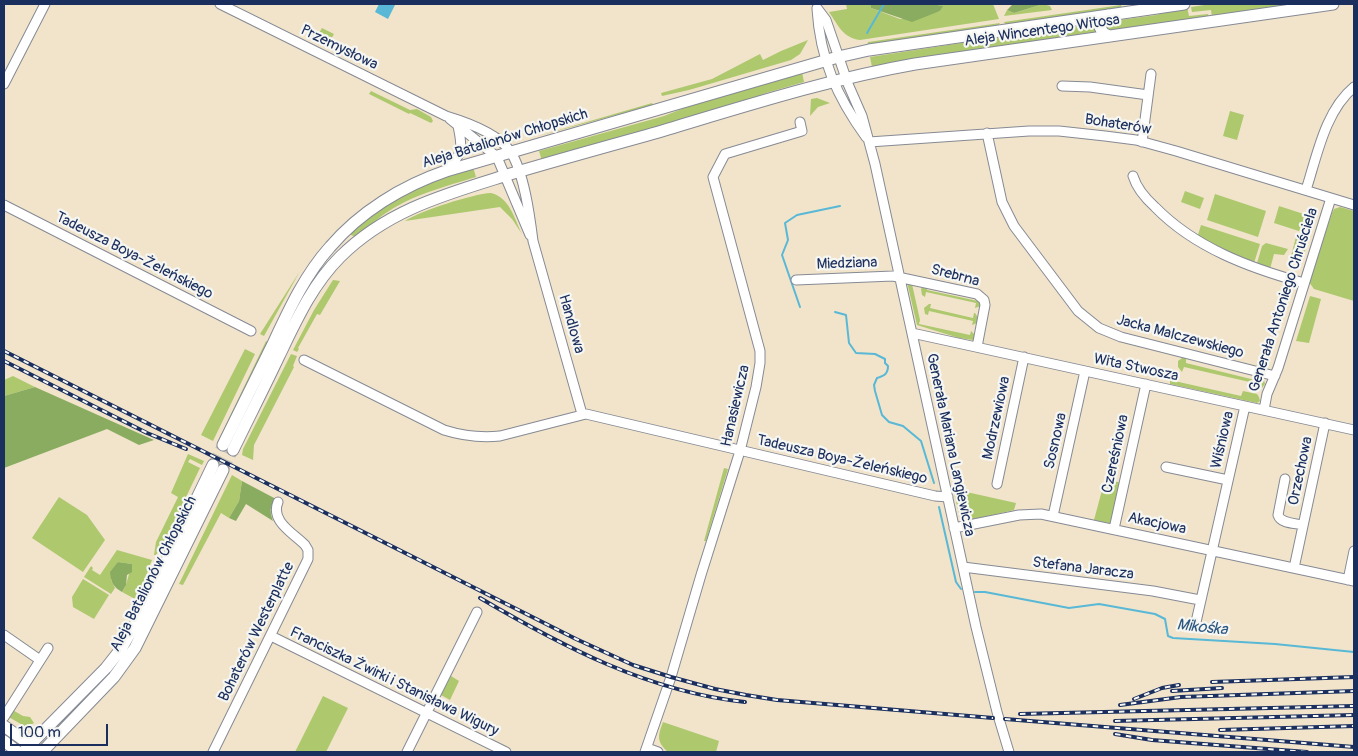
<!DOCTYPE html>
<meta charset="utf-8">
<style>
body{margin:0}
#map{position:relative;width:1358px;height:756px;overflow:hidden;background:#f1e4cb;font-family:Pangolin,sans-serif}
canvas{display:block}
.frame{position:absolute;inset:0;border:5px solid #1b2f5e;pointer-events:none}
.scale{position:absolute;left:10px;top:724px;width:98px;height:22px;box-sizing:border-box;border:2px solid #1b2f5e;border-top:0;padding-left:6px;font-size:15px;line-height:18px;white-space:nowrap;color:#1b2f5e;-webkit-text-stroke:4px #f6f6f2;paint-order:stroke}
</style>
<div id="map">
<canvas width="1358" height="756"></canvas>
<div class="frame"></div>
<div class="scale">100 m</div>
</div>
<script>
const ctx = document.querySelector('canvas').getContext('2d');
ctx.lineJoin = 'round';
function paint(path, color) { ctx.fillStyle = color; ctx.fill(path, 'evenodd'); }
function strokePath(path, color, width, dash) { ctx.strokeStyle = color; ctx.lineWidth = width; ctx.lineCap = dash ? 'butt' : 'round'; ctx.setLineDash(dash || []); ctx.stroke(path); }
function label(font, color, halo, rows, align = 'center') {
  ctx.font = font + ' Pangolin,sans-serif'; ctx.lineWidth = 4.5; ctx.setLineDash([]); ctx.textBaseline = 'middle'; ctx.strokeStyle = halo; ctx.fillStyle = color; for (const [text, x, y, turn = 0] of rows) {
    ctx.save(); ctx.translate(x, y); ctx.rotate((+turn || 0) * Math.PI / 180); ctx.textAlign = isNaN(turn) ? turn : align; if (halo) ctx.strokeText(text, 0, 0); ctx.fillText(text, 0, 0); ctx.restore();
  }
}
paint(new Path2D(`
 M846,4h24l1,4 29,11 27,-4 13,-4 2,-5 -10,-2h61l6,15 -139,21c-17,-2 -22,-15 -31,-28l18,-3z
 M1043,4l7,2 2,4 -48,6 3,-6 7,3z
 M1211,4h96l-95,13 -1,-7 -19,2 -1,-5z
 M1121,5l1,3 -116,17 -2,-3z
 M1187,7l2,9 19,-2 1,4 -102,14 -1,-10 50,-7z
 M1098,20v14l-226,33 -2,-10 163,-25 35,-8z
 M1000,23l-2,3 -131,20 1,-4z
 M322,28l12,6 -6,10 -16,-9 1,-4 6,2z
 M808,40l-8,14 -9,6 -102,30 -27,6 -1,-3 51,-14 48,-25 3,6 18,-9z
 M802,72l2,10 -38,11 -39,15 -185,53 -3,-10 125,-35 33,-13z
 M371,91l39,19 7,-1 14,8 2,4 -2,2 -21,-10 -1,1 -40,-20z
 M817,98l13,5 -12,4 -8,9 1,-17z
 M652,103l1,2 -118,32z
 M1230,111l14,4 -7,25 -14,-4z
 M473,167l3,10c-32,10 -65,18 -93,38 -9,7 -18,14 -27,22l-5,-2v-2l27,-23 40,-24z
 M1185,191l19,7 -4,11 -19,-7z
 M491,193c19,5 23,25 31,41l-10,-15 -12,-12 -95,14c15,-10 67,-27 86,-28z
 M1215,194l51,17 -8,26 -51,-17z
 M1279,206l34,11 -5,17 -34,-11z
 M1340,207l14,4v90l-40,-12 -5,-7 23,-69 2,-4z
 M1201,225l59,19 -6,19 -57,-25z
 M1296,237l12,3 -6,21 -11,-5z
 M1266,243l22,6 -4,6 -10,-1 -4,15 -13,-6 5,-17z
 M300,271l-36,65 -4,-2z
 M333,280l7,1 -20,34 -3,-1 -19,34 1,1 -2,3 -4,-2 21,-40z
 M907,282l5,2 8,36 -1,4 51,11 1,-4 4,4 -2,5 -14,-2 -42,-13z
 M927,285v5l51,11 3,2v3l-6,2 1,-5 -50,-11 -1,5 -3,-2 -1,-6 2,-3z
 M1310,296l11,3 -12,44 -13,-2z
 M929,304h2l-1,4 43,10 1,-5h1l4,6 -2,4 -5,2 1,-4 -44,-10 -1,4 -3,-1 -1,-6z
 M266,341l3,2 -50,101 -2,-1z
 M245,349l10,5 -42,87 -12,-6z
 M291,354l6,2 -4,10 1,1 -40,78 -1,15 -11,-5 1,-6z
 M1186,357v6l69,17 1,-4 8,4 1,4 -3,4h-8v-5l-70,-16 -2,5 -4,-5v-6l4,-3z
 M13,376l22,11 -31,9v-16z
 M1170,380l71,16 2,-5 14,3 2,3 1,4 -3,2 -87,-19z
 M188,454l16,7 -2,4 -12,-6 -2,3 12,6 -39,81 -5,6h-2l2,-13 22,-45 -7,-4z
 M724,468l4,1 -22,72h-2z
 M232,475l10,6 -3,20 -10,17 -8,-5 -38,72 -4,-1z
 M1105,479l17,4 -9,41 -19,-4z
 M953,489l63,14 -2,7 -53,12z
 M59,497l28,18 18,25 -22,32 -51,-34z
 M117,550l35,10c-6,13 -8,27 -15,40l-15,-8c6,-8 6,-18 10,-28l-14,-2 -7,18 4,8 -4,6 -27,-17 7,-11 2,2 -1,2 8,5z
 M83,579l26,16 -15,24 -21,-12 -1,-10z
 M451,676l8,5 -9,19 -9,-5z
 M323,696l25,12 -22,44h-31z
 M11,709l12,7 7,1 4,6 -8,4 -19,-11z
 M663,722l56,19 -3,11h-48c-12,-11 -10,-16 -5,-30z`), '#aec86e');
paint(new Path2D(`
 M870,4h62l11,2 -3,5 -28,11 -41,-14z
 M1013,4h30l-29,9 -7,-3z
 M35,387l119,53 -15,5 -32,-16 -103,39v-72z
 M242,481l34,18c-7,7 -6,13 -3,22l-27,-17 -10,17 -7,-3 10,-17z
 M118,562l14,2v8l-5,3 -1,10 -4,7c-9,-5 -11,-10 -12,-20z`), '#8aac61');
paint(new Path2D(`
 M379,4l16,1 -7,14 -13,-7z`), '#58b8d6');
strokePath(new Path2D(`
 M867,33l17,-29
 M800,307l-18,-52 6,-15 -3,-17 12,-8 43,-9
 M835,312l11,3 3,28 7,10 19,1 10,5v4l3,3c0,8 -4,10 -11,12l-3,7 1,6 7,24 7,7 14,4 18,15 13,42
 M939,507l17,75 5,7
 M975,592h10l84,16 30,-4 56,10 10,5 3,17 5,2 102,6 79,8`), '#58b8d6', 2);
strokePath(new Path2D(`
 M213,465l10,-20
 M223,470l10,-20`), '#c6c0b5', 11, [11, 5.5]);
const minor = new Path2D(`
 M220,4l226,112c20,6 52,18 64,35 14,20 20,66 23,90l49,173
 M817,8l9,12 22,64 14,32 13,48 101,463 21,85 12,40
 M817,9c3,50 20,88 49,128
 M4,84l41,-80
 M1062,86l28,1 58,8
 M450,119l47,38 33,78
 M987,133l15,69 12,24 64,85 21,17 22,9 154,39
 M869,142l160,-11h30l46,5 31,4 40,11 178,54
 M1142,142l9,-68
 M446,170c17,-16 17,-21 12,-44
 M1133,176c4,13 12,22 22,31 40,41 95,61 149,76
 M1306,190c11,-34 19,-79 48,-103
 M4,205l247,126
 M796,280l97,-4 84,18 7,6 1,5 -8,42
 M912,333l442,97
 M304,360l140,70c19,6 36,8 56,6l86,-22 349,82 13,1
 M1264,410l3,-16 11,-26 53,-170
 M1166,467l62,13
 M1285,479l-7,36c3,9 17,8 25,10
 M997,484l27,-127
 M1053,516l32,-145
 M954,528l65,-13 22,-1 313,67
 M1114,529l32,-145
 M963,567l190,24 47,9
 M1294,568l31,-145
 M1348,580l6,-29
 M1196,622l49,-216
 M4,635l36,25
 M271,636l235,116
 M4,717l44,-69
 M647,748l11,4
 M213,752l95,-193v-9l-3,-5c-12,-12 -35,-24 -27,-43
 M407,752l70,-140
 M645,752l26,-75 30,-102 39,-124 16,-64 4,-24v-12l-47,-174 12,-23 77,-23 -2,-9`);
const major = new Path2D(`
 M1108,15l-6,6 -2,6 3,6 6,3
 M223,445c16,-33 33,-66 49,-99 16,-34 32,-70 58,-99 30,-35 72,-61 116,-76l392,-114 31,-7 315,-46
 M233,450c15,-31 31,-62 46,-94 17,-35 33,-71 61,-99 47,-47 106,-63 167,-82 47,-14 94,-27 141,-40 88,-26 176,-55 267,-71l418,-60
 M4,726l32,23
 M4,741l14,11
 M23,752l83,-84 15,-19 20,-35 72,-149
 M42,752l72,-75 21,-29 88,-178`);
strokePath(minor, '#868a94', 11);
strokePath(major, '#868a94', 13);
strokePath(minor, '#fff', 9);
strokePath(major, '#fff', 11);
const rail = new Path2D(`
 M4,351l572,288 57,26 38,12 44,12 31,6 31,5 216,18
 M4,361l143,72 39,16
 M480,598c82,48 169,94 265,104
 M1212,682l142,-5
 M1172,691l50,-3
 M1134,699l28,-11 17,-3
 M1120,705l61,-8 173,-6
 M1020,714l334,-8
 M1005,719l349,28
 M1115,721l239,-6
 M1220,730l134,-4
 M1115,734l37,6 155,12`);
strokePath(rail, '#1b2f5e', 4);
strokePath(rail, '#f6f6f2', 2, [5.5]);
label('15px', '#1b2f5e', '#f6f6f2', [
 ["Aleja Wincentego Witosa",1042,31,-8],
 ["Przemysłowa",339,48,26],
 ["Bohaterów",1118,125,9],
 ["Aleja Batalionów Chłopskich",505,139,-17],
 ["Tadeusza Boya-Żeleńskiego",134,256,27],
 ["Miedziana",847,264,-2],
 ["Srebrna",955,276,15],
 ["Generała Antoniego Chruściela",1284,300,-72],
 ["Handlowa",571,324,74],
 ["Jacka Malczewskiego",1180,337,15],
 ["Wita Stwosza",1136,368,12],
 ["Hanasiewicza",736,406,-77],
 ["Modrzewiowa",997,418,-78],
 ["Wiśniowa",1223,440,-77],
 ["Sosnowa",1056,441,-77],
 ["Generała Mariana Langiewicza",950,445,78],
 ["Czereśniowa",1116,454,-78],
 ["Tadeusza Boya-Żeleńskiego",842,460,13],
 ["Orzechowa",1301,471,-78],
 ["Akacjowa",1157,524,12],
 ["Stefana Jaracza",1083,569,7],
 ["Aleja Batalionów Chłopskich",154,574,-63],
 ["Bohaterów Westerplatte",257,632,-64],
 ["Franciszka Żwirki i Stanisława Wigury",394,682,26]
]);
label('italic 16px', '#2d5882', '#f6f6f2', [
 ["Mikośka",1202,628,6]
]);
</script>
